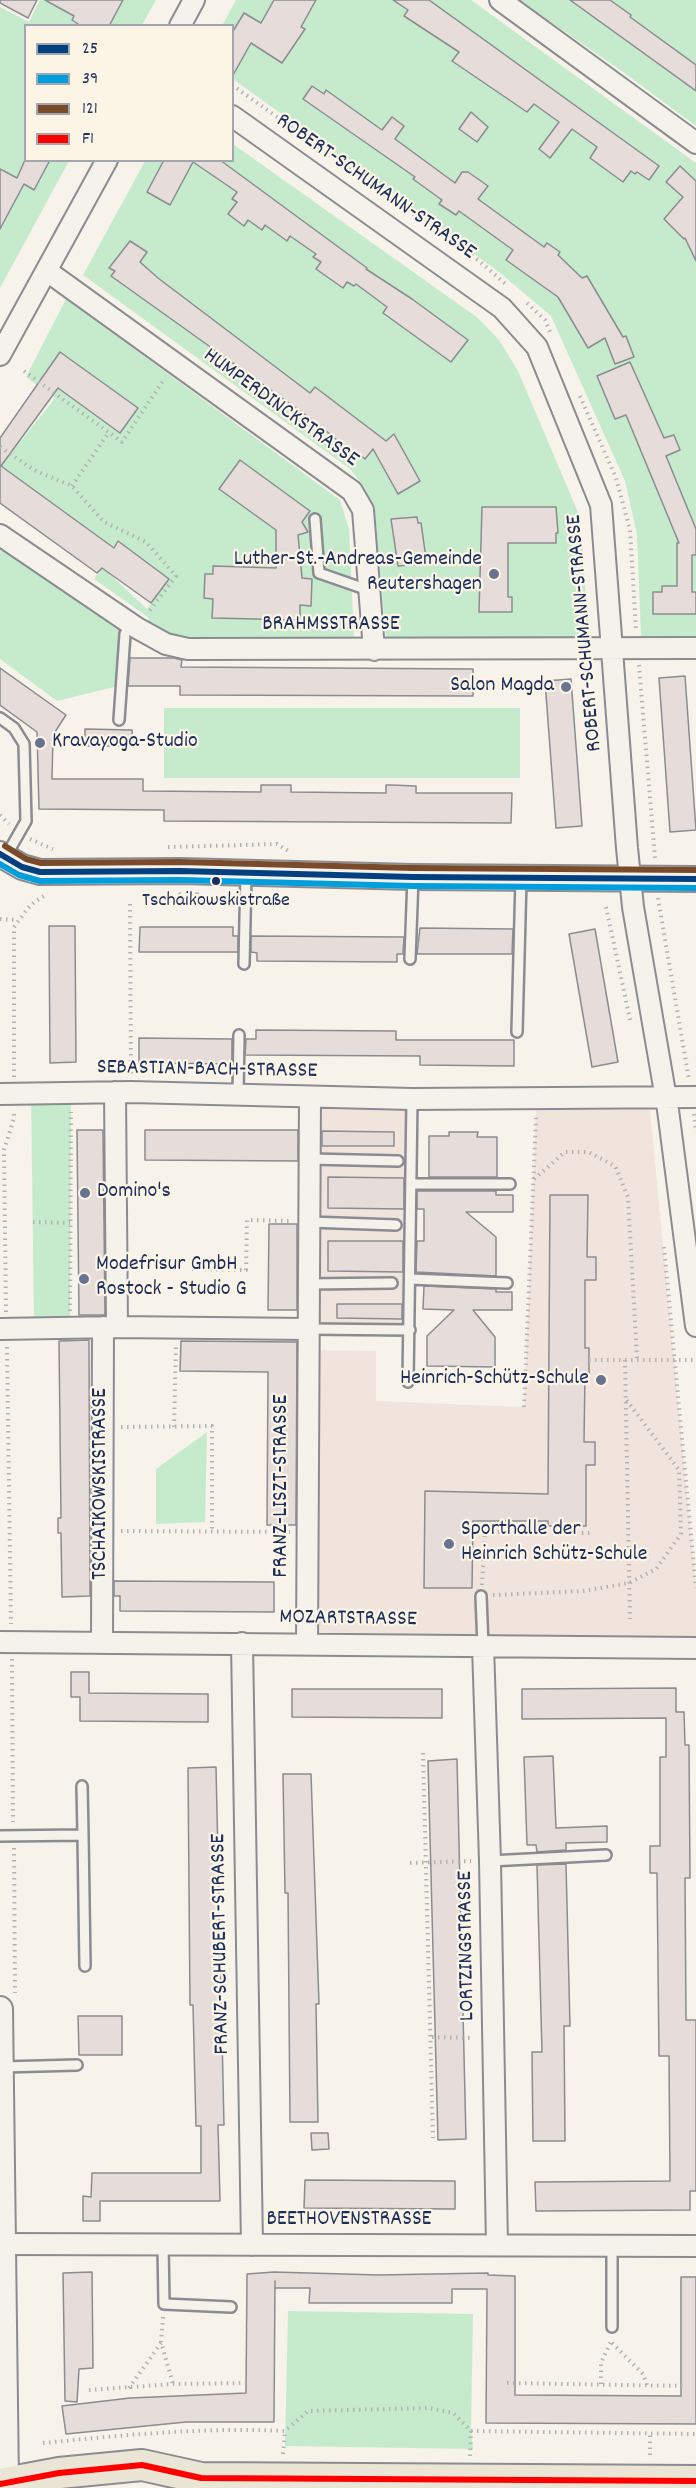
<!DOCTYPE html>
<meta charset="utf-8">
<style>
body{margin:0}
#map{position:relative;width:696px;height:2488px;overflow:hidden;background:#f7f3ea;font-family:Dekko,sans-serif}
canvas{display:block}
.legend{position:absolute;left:24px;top:24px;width:210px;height:138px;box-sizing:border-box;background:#fcf5e5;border:2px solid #a2a6af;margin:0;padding:8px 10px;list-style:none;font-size:18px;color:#1b2f5e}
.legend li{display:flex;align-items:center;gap:12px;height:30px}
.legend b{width:30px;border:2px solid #a2a6af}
</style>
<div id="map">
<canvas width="696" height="2488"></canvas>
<ul class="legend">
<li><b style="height:8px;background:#024080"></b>25</li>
<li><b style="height:8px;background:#009edd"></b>39</li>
<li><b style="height:8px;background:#7a4b2a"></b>121</li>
<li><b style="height:8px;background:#f00"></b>F1</li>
</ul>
</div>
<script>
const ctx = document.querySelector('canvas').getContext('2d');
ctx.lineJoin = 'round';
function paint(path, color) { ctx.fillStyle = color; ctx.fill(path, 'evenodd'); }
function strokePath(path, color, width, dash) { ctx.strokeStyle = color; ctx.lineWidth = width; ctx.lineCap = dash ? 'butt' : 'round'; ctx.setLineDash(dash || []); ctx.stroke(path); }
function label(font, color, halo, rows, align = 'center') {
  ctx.font = font + ' Dekko,sans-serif'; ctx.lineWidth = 4.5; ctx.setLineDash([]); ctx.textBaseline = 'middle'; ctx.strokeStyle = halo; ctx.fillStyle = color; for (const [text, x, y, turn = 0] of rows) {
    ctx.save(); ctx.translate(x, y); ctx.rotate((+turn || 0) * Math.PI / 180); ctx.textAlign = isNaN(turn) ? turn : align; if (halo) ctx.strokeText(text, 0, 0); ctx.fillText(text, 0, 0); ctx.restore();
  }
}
paint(new Path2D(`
 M310,1098l102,1 -2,231 -103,-1z
 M536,1109l114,1 46,478v60l-389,-4 1,-294 68,1v50l148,6z`), '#f0e4dd');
paint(new Path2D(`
 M40,0h116l-14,25 -116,1v134l43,1 -69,127v-281l29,15z
 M236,0h235l225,163v473h-55l-4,-102 -12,-53 -74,-165 -52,-44 -266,-193 -1,-53h-10z
 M519,0h177v126l-73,-54z
 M233,144l245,174 21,22 19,31 62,146 9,124 -203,-3 -11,-123 -10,-27 -15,-19 -267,-194 62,-114 87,-1z
 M66,299l274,201 9,29 5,112 -152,1 -59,-14 6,-10 -55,-39 8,-12 45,42 22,-30 -51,-37 -4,6 -114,-83v-23l13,9 42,-53 -29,-21z
 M0,544l122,88 -4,49 -4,6 -57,14 -57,-42z
 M164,708h356v70h-356z
 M31,1093h40l-1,228 -36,1z
 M207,1432l-2,90 -49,2v-55z
 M288,2311l185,3 -2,117 2,18 -188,-3z`), '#c5ebcc');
const building = new Path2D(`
 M0,0h37l-9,18 -28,-15z
 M45,0h78l-14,26h-28l-9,-6 2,-4z
 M274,0h42l-15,27 4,2 -23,34 -31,-20 -19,34v-44l12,-20 17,10z
 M393,0h36l230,166 -10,14 -12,-8 -2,2 -4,-3 -8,11 -33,-24 7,-11 -25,-18 -22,29 -11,-9 20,-27 -25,-18 -7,8 -75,-51 7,-9 -55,-36 4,-6z
 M570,0h40l21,15 -1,2 66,48v26z
 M312,86l12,8 2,-4 56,40 10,-13 12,9 -9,13 60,44 7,-11h6l20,14 -10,13 66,48 3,-4 13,9 -2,3 24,23 5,-2 36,61 3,-1 8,21 -19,7 -10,-26 -17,10 -30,-51 -52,-37 7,-10 -54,-39 -3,4 -17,-11 3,-4 -29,-21 2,-2 -112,-78z
 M471,112l17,15 -11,15 -18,-13z
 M25,160h25l-16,30 -10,-6 -24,45v-60l17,9z
 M164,160h56l147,108 -1,1 46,30 56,41 -17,22 -68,-49 4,-6 -31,-23 -2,2 -7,-4 -4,6 -27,-19 5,-7 -8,-5 3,-3 -26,-18 -3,5 -22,-16 -3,5 -14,-10 -4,6 -16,-12 9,-12 -5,-3 5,-7 -44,-30 -23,43 -23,-13z
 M680,166l16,15v80l-11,-23 -1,1 -20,-20 19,-22 -17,-15z
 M130,241l17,11 -7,10 18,16 152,115 5,-6 71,54 8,-7 26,47 -22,13 -25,-45 -8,10 -8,-7 -2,3 -41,-34 -203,-145 4,-5 -6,-3z
 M60,352l78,56 -18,25 -62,-45 -57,78 113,82 4,-7 51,38 -18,24 -49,-35 -5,5 -97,-70v-65z
 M630,362l34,76 10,-3 6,15 -14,6 30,73v26h-4v37h4v22h-43v-22h9v-6h15v-43h2l-53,-128 -11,4 -18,-43z
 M240,460l70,51 -8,11 6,10 -10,3 4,43 10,1 -1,27 -11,-1v15l-88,-2 1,-19 -9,-1 1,-24h8v-8l63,2v-38l-57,-41z
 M482,507h74l2,26h-2v10h-48v54h4v15h-33z
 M417,517l1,6h3l5,35 -4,1v5l-24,2 -7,-47z
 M130,658h44l8,2 -1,7 292,2v27l-293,-1v-9h-52z
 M0,668l66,47 -13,20 -1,44h91v12l118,1v-7h30v7l95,1v-8h5l25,1v7h96l-1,30 -347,-2v-11l-125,-1 -2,-77 -37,-27z
 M685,676l11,154 -26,2 -11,-154z
 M571,679l11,147 -26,2 -11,-147z
 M85,729l47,1 1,16h-48z
 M49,926h26l1,136 -26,1z
 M140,927h93v9h5v16h-99z
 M420,928l93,1 -1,25h-95z
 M595,929l23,133 -26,5 -23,-133z
 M251,936l153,1 -1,17h-6v8l-140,-1v-8l-6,-1z
 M256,1030l140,1v9h118v26l-94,-1v-9l-175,-1 1,-16h10z
 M139,1038l93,1v25l-93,-1z
 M77,1130h26l2,185h-26z
 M145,1130h153v31l-153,-1z
 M322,1131l72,1v14h-72z
 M449,1132h29l-1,5h20v40h-68v-41h20z
 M328,1177l76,1v31l-76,-1z
 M417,1191h79v4h17v17h-47l30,25v39l-80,-4 1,-31h7v-32h-7z
 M550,1195h38l-1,62h9v23h-11v68h4v26h-4l-1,68h11v23h-9v61h-38v-5h-75l-1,67h-48l1,-97 123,3z
 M269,1224h28v86h-29z
 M328,1241h75v31l-75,-1z
 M424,1286l72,3v3h16v18h-39l22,27v30l-68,-1v-30l27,-26 -31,-1z
 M337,1304h65v15l-65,-1z
 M89,1340l1,256 -28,1 -1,-64h-3v-15h3l-2,-177z
 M181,1341l116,1 -1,183h-29l1,-153 -88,-1z
 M114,1581l160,1v30l-154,-1v-15h-6z
 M71,1672h18v21l119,1v28l-128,-1v-24h-9z
 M676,1688v24h8l1,33h4l1,133h-5l1,142h10v171h-6v19l-154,1 -1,-29 135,-1 -1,-125h-10l-2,-183h-7v-27h10v-89h6v-39l-144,1v-30z
 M292,1689h150v29l-150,-1z
 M553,1756l3,72 51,-2v16l-41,1v7l-29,2 -1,-7h-9l-3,-88z
 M457,1759l9,380 -28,1 -10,-379z
 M216,1767l8,358h-6l2,76h-120v20h-17v-25l8,1 1,-24h109v-47h-5l-3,-121h-3l-2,-237z
 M283,1774h28l8,230h-3l2,118h-28l-2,-229h-3z
 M566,1864l4,162h-6l1,115h-32l-1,-89h10l-5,-187z
 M78,2016h44v39h-43z
 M311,2133h17l1,16 -17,1z
 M305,2180l150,1v28l-151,-1z
 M92,2272l1,96 -14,1 -2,33 -12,-1 -2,-128z
 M274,2272l104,3 110,-2v2l27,1v119l166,1v-119h15v147l-210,-1 1,-134h-35v14h-143l1,-15h-35v-7l-1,141h-88l-120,12 -4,-28 68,-8 116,-5 1,-119z`);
paint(building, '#e6dcd9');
strokePath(building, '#8a8c91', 1.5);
const service = new Path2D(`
 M315,519l4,54 49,17
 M0,718l14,10 10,16 2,77 -20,35
 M119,720l6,-86 5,-10
 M410,959l3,-82
 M244,964l2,-89
 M517,1032l4,-153
 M238,1095l1,-60
 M310,1159l88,2
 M411,1184h99
 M309,1222l87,3
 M410,1279l97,4
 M308,1284l84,-1
 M307,1329l103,1
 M408,1382l4,-283
 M481,1596l2,50
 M82,1786l1,49
 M0,1836l83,-1 2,131
 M490,1861l116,-6
 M3,2067l74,-2
 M163,2245l1,59 67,3
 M612,2245v82`);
const minor = new Path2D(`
 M500,0l196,143
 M180,26l14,-26
 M232,116l270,192 35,39 64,158 26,343 6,59 35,203 28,216
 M47,271l305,220 11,19 11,140
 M0,355l107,-195
 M0,535l137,93 29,16 22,5 508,-1
 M115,1092l2,235
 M0,1094l131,-2 281,7 284,-2
 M0,1329l117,-2 190,2
 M0,1642l696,6
 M102,1642l1,-315
 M242,1643l10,602
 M307,1644l3,-546
 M483,1646l7,215 7,384
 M3,2244l693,2`);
const tertiary = new Path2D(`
 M0,854l22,13 18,5 140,-1 233,6 283,2
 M0,2009l6,474`);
const primary = new Path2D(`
 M0,2484l59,-11 83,-8 59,13 495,3`);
strokePath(service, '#8a8c91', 14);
strokePath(minor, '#8a8c91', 24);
strokePath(tertiary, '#8a8c91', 28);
strokePath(primary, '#8a8c91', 34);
strokePath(new Path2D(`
 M232,85l246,175 30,26
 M527,303l18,17 5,12
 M24,371l98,71 43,-64
 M580,396l36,82 14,52 6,100
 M0,447l34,23 38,16 32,36 42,20 30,34 -28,37
 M72,486l37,-54
 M639,665l16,193
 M0,815l9,9
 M30,839l23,10
 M168,847l109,-3 13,8
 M179,893l5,6h50
 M658,898l31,182
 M130,904l1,170
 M197,906v-15
 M606,907l25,117
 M0,919l18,1
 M14,1077v-150c13,-17 14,-23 34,-33
 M694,1114l2,18
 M534,1179l31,-27h23l27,14 13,31 9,162
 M33,1222l37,1
 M664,1247l32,341
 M192,1269l54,1 1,-50 43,1
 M70,1311l1,-199
 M6,1312l-2,-162 10,-32v-7
 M7,1347l4,277
 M589,1360h107
 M625,1360l5,259
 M524,1407l12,-290
 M121,1427l91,-1v105
 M174,1427l2,-81
 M121,1531l169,1
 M482,1585l3,-53 105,1
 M493,1595l90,-4 46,-8 27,-14 25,-35 -2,-64 -54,-72
 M12,1659l1,163
 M423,1753l10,385
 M14,1848l1,145
 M410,1863l61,-2
 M432,2037l42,1
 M163,2317l-2,25 12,42
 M612,2343l31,31 4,11
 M507,2383l179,3
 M601,2384v-21l11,-24
 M129,2388l32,-45
 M89,2390l84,-6 73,-1
 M43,2443c81,-8 161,-16 242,-12l23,-20 121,-3 24,5 18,18 225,3
 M283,2454l2,-23
 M650,2455v-22
 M470,2456l1,-25`), '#b2b3b4', 4, [1.5, 4.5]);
strokePath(service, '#f5f2ec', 9);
strokePath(minor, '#f5f2ec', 20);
strokePath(tertiary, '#f5f2ec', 24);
strokePath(primary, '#eae5d5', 30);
strokePath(new Path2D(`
 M0,854l22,13 18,5 140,-1 233,6 283,2`), '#024080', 6);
strokePath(new Path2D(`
 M0,864l19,11 21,6 140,-1 233,6 283,2`), '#009edd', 6);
strokePath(new Path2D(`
 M5,846l21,13 15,4 139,-1 233,6 283,2`), '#7a4b2a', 6);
strokePath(new Path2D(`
 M0,2484l59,-11 83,-8 59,13 495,3`), '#f00', 6);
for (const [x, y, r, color] of [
 [494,574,6,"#68748f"],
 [566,687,6,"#68748f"],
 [40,743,6,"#68748f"],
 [216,881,5,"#1b2f5e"],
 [85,1193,6,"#68748f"],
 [84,1279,6,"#68748f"],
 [601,1380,6,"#68748f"],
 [449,1544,6,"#68748f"]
]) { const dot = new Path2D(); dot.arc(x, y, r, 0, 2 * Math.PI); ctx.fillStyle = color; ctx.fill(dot); strokePath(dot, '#fcf5e5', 2); }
label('20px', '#1b2f5e', '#fcf5e5', [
 ["Tschaikowskistraße",216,902]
]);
label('22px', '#1b2f5e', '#fcf5e5', [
 ["ROBERT-SCHUMANN-STRASSE",375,188,35],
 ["HUMPERDINCKSTRASSE",280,409,36],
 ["BRAHMSSTRASSE",331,626],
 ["ROBERT-SCHUMANN-STRASSE",586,633,-95],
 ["SEBASTIAN-BACH-STRASSE",207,1071,1],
 ["TSCHAIKOWSKISTRASSE",102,1484,-90],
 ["FRANZ-LISZT-STRASSE",283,1486,-90],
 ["MOZARTSTRASSE",348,1620,1],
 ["FRANZ-SCHUBERT-STRASSE",222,1944,-91],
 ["LORTZINGSTRASSE",468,1946,-91],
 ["BEETHOVENSTRASSE",349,2221]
]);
label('22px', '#1b2f5e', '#fcf5e5', [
 ["Luther-St.-Andreas-Gemeinde",482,561,"right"],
 ["Reutershagen",482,586,"right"],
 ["Salon Magda",554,687,"right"],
 ["Kravayoga-Studio",52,743],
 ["Domino's",97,1193],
 ["Modefrisur GmbH",96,1266],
 ["Rostock - Studio G",96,1291],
 ["Heinrich-Schütz-Schule",589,1380,"right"],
 ["Sporthalle der",461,1531],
 ["Heinrich Schütz-Schule",461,1556]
], 'left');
</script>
